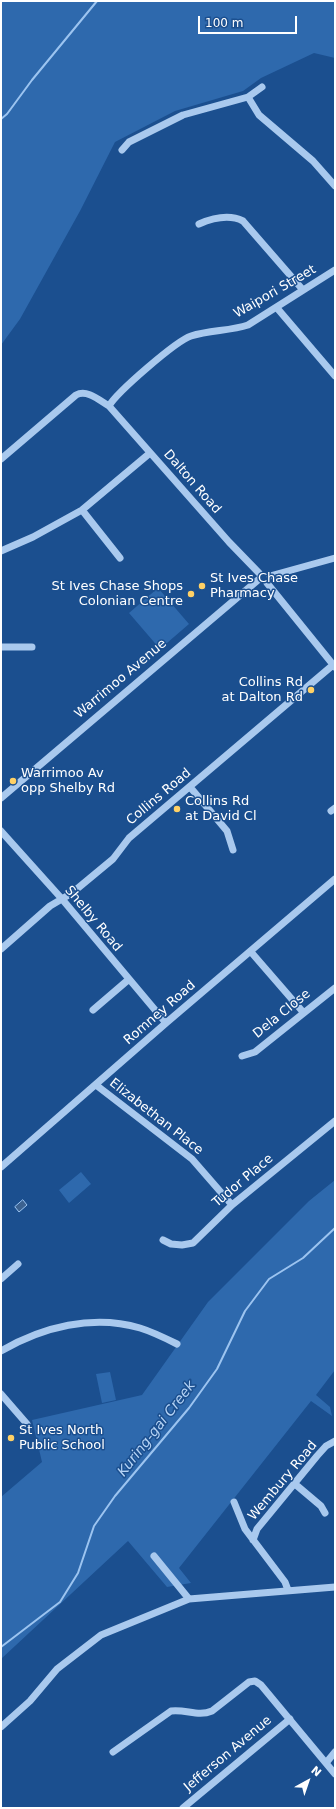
<!DOCTYPE html>
<style>
body{margin:0}
#map{position:relative;width:336px;height:1809px;overflow:hidden;background:#1b4f8f;font-family:"DejaVu Sans",sans-serif}
canvas{display:block}
.frame{position:absolute;inset:0;border:2px solid #fff;pointer-events:none}
.north{position:absolute;left:288px;top:1761px;width:40px;height:40px;-webkit-text-stroke:3px #1b4f8f;paint-order:stroke;rotate:40deg;font-size:11px;font-weight:700;line-height:16px;text-align:center;color:#fff}
.north::after{content:'';display:block;margin:auto;width:14px;height:18px;background:#fff;clip-path:polygon(50% 0,100% 100%,50% 72%,0 100%)}
.scale{position:absolute;left:198px;top:16px;width:99px;height:18px;box-sizing:border-box;border:2px solid #fff;border-top:0;padding-left:5px;font-size:12px;line-height:14px;white-space:nowrap;color:#fff;-webkit-text-stroke:3px #1b4f8f;paint-order:stroke}
</style>
<div id="map">
<canvas width="336" height="1809"></canvas>
<div class="frame"></div>
<div class="north">N</div>
<div class="scale">100 m</div>
</div>
<script>
const ctx = document.querySelector('canvas').getContext('2d');
ctx.lineJoin = 'round';
function paint(path, color) { ctx.fillStyle = color; ctx.fill(path, 'evenodd'); }
function strokePath(path, color, width, dash) { ctx.strokeStyle = color; ctx.lineWidth = width; ctx.lineCap = dash ? 'butt' : 'round'; ctx.setLineDash(dash || []); ctx.stroke(path); }
function label(font, color, halo, rows, align = 'center') {
  ctx.font = font + ' "DejaVu Sans",sans-serif'; ctx.lineWidth = 3; ctx.setLineDash([]); ctx.textBaseline = 'middle'; ctx.strokeStyle = halo; ctx.fillStyle = color; for (const [text, x, y, turn = 0] of rows) {
    ctx.save(); ctx.translate(x, y); ctx.rotate((+turn || 0) * Math.PI / 180); ctx.textAlign = isNaN(turn) ? turn : align; if (halo) ctx.strokeText(text, 0, 0); ctx.fillText(text, 0, 0); ctx.restore();
  }
}
paint(new Path2D(`
 M1,1h334v57l-21,-5 -53,25 -18,13 -68,20 -60,31 -35,69 -60,108 -19,26z
 M158,588l31,36 -29,25 -31,-36z
 M81,1172l10,12 -22,19 -10,-13z
 M335,1180v190l-19,25 14,12 2,9 -21,-15 -132,167 12,15 -24,4 -39,-46 -127,118v-162l41,-35 -10,-42 110,-25 66,-93 101,-101z
 M110,1372l6,28 -14,3 -6,-29z`), '#2e69ad');
const water = new Path2D(`
 M23,1200l4,5 -8,7 -4,-5z`);
paint(water, '#3c6290');
strokePath(water, '#9cc4f0', 1);
strokePath(new Path2D(`
 M1,119l6,-5 25,-34 65,-79
 M1,1647l59,-45 18,-29 16,-47 21,-30 74,-88 28,-39 28,-58 24,-32 34,-21 32,-30`), '#9cc4f0', 2);
strokePath(new Path2D(`
 M248,97l11,18 54,46 22,25
 M122,150l7,-8 54,-27 65,-18 14,-10
 M199,224c14,-6 30,-10 44,-3l60,69
 M277,308l58,68
 M109,406c8,-14 67,-65 82,-70 19,-6 39,-5 57,-11l87,-55
 M1,459l75,-64c11,-6 23,5 33,11l120,136 30,31
 M82,510l38,48
 M1,551l32,-14 49,-27 68,-57
 M270,576l65,-18
 M267,583l68,84
 M1,647h31
 M190,787l37,44 6,19
 M1,798l257,-218
 M331,811l4,-3
 M1,831l61,68 104,124
 M1,949l49,-43 22,-13 41,-34 16,-21 204,-173
 M251,952l52,60
 M93,1010l35,-30
 M242,1056l13,-4 80,-64
 M96,1085l96,74 40,46
 M1,1167l165,-144 169,-144
 M163,1240l8,4 11,1 11,-2 39,-38 103,-84
 M1,1279l17,-15
 M1,1351c41,-24 92,-37 139,-23 13,4 25,10 37,16
 M1,1394l26,30
 M295,1484l26,22 4,7
 M234,1502l11,27 40,53 3,8
 M253,1540l4,-11 60,-73 9,-10 9,-5
 M154,1556l35,43
 M1,1727l29,-26 27,-32 44,-34 88,-36 146,-12
 M113,1752l58,-41c15,-2 27,6 41,0l37,-29 6,-1 6,4 74,89
 M326,1763l9,-11
 M183,1808l107,-89`), '#a9c9ee', 7);
for (const [x, y, r, color] of [
 [202,586,4,"#ffd166"],
 [191,594,4,"#ffd166"],
 [311,690,4,"#ffd166"],
 [13,781,4,"#ffd166"],
 [177,809,4,"#ffd166"],
 [11,1438,4,"#ffd166"]
]) { const dot = new Path2D(); dot.arc(x, y, r, 0, 2 * Math.PI); ctx.fillStyle = color; ctx.fill(dot); strokePath(dot, '#1b4f8f', 1.5); }
label('13px', '#fff', '#1b4f8f', [
 ["Waipori Street",275,292,-30],
 ["Dalton Road",192,482,49],
 ["Warrimoo Avenue",121,679,-40],
 ["Collins Road",159,797,-40],
 ["Shelby Road",93,919,50],
 ["Romney Road",160,1013,-41],
 ["Dela Close",282,1014,-39],
 ["Elizabethan Place",156,1117,38],
 ["Tudor Place",243,1181,-40],
 ["Wembury Road",283,1481,-50],
 ["Jefferson Avenue",228,1754,-40]
]);
label('13px', '#fff', '#1b4f8f', [
 ["St Ives Chase",210,579],
 ["Pharmacy",210,594],
 ["St Ives Chase Shops",183,587,"right"],
 ["Colonian Centre",183,602,"right"],
 ["Collins Rd",303,683,"right"],
 ["at Dalton Rd",303,698,"right"],
 ["Warrimoo Av",21,774],
 ["opp Shelby Rd",21,789],
 ["Collins Rd",185,802],
 ["at David Cl",185,817],
 ["St Ives North",19,1431],
 ["Public School",19,1446]
], 'left');
label('italic 14px', '#b5d3f5', '#1b4f8f', [
 ["Kuring-gai Creek",157,1429,-52]
]);
</script>
